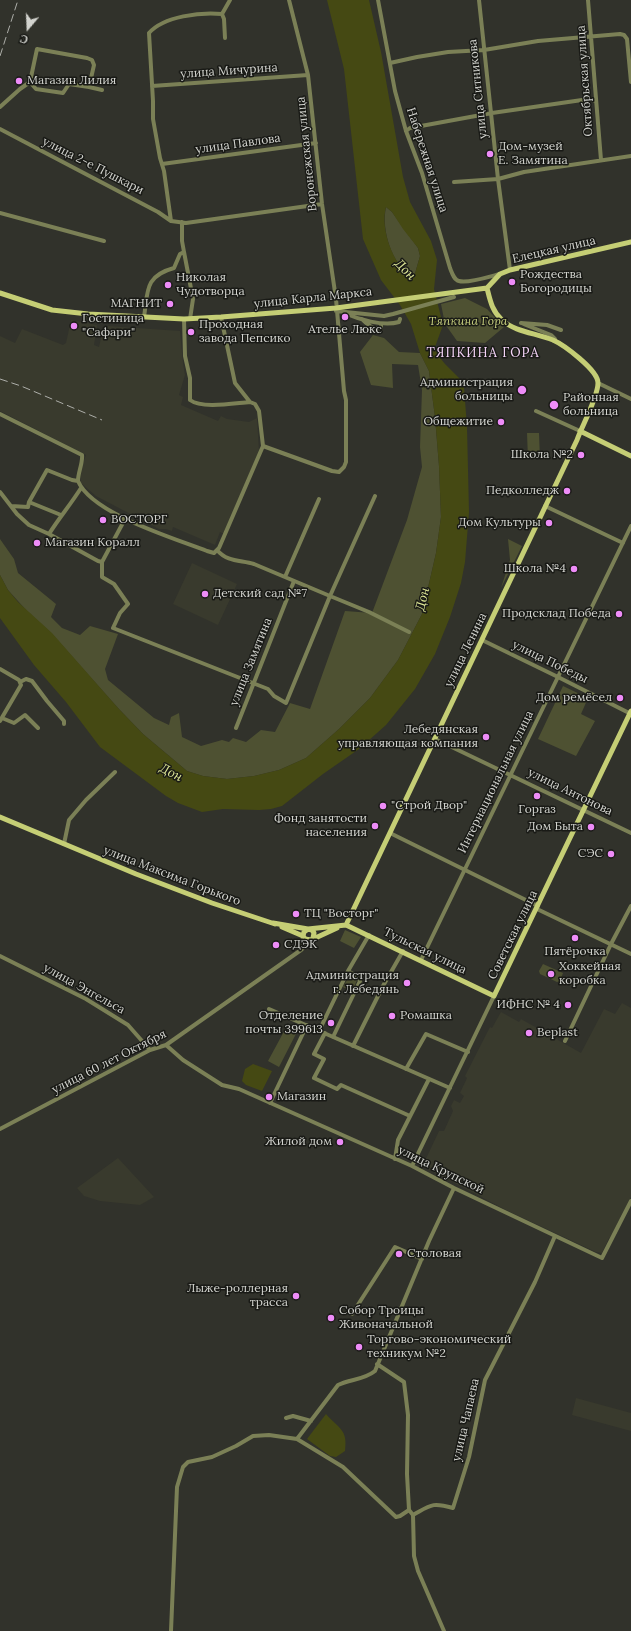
<!DOCTYPE html>
<meta charset="utf-8">
<style>
body{margin:0}
#map{position:relative;width:631px;height:1631px;overflow:hidden;background:#31322b;font-family:Lora,serif}
canvas{display:block}
.north{position:absolute;left:8px;top:8px;width:40px;height:40px;-webkit-text-stroke:3px #191a16;paint-order:stroke;rotate:199deg;font-size:11px;font-weight:700;line-height:16px;text-align:center;color:#d3d4cf}
.north::after{content:'';display:block;margin:auto;width:14px;height:18px;background:#d3d4cf;clip-path:polygon(50% 0,100% 100%,50% 72%,0 100%)}
</style>
<div id="map">
<canvas width="631" height="1631"></canvas>
<div class="north">С</div>
</div>
<script>
const ctx = document.querySelector('canvas').getContext('2d');
ctx.lineJoin = 'round';
function paint(path, color) { ctx.fillStyle = color; ctx.fill(path, 'evenodd'); }
function strokePath(path, color, width, dash) { ctx.strokeStyle = color; ctx.lineWidth = width; ctx.lineCap = dash ? 'butt' : 'round'; ctx.setLineDash(dash || []); ctx.stroke(path); }
function label(font, color, halo, rows, align = 'center') {
  ctx.font = font + ' Lora,serif'; ctx.lineWidth = 3; ctx.setLineDash([]); ctx.textBaseline = 'middle'; ctx.strokeStyle = halo; ctx.fillStyle = color; for (const [text, x, y, turn = 0] of rows) {
    ctx.save(); ctx.translate(x, y); ctx.rotate((+turn || 0) * Math.PI / 180); ctx.textAlign = isNaN(turn) ? turn : align; if (halo) ctx.strokeText(text, 0, 0); ctx.fillText(text, 0, 0); ctx.restore();
  }
}
paint(new Path2D(`
 M71,320l26,5 -3,20 5,2 3,-13 5,1 1,-9 72,5 3,32 2,12 -6,20 4,2 -2,8 37,16 3,-5 6,3 22,3 8,-4 2,33 -35,83 -4,-2 -5,13 -42,-18 -1,4 -6,-2h-7l-63,-33 -15,-13 -1,-12 6,-16 -86,-44v-75l15,7 7,-14 41,16 3,-2z
 M192,563l45,21 -19,41 -45,-21z
 M622,1003l9,5v189l-19,40 -3,1 -7,15 -6,-1 -88,-41 -84,-44 -1,-2 16,-34h5l9,-20 -2,-5 3,-6 6,3 4,-7 -4,-3 7,-15 -2,-2 25,-49 2,1 9,-16 18,10 2,-3 60,34 23,-44 11,5z
 M118,1158l36,39 -14,8 -40,-4 -16,-5 -7,-8z
 M576,1398l55,15v18l-59,-16z`), '#393a2d');
paint(new Path2D(`
 M386,207l6,5 26,36 2,8 -6,21h-3c-19,-14 -30,-46 -25,-70z
 M465,298l22,11 17,18 -19,16 -28,-2 -12,-17 -4,-20z
 M373,335l11,3 15,14 21,1 9,18 6,46 4,49 2,51 -5,36 -14,61 -24,46 -28,38 -31,31 -33,29 -27,12 -25,6 -27,3 -24,-3 -16,-5 -13,-11 -31,-26 -25,-26 -66,-74 -25,-23 -19,-21 -8,-15v-36l14,20 4,14 38,31 -5,13 11,11 18,7 10,-9 28,8 -13,35 3,11 46,38 15,7 2,-8 8,-4 3,24 19,9 21,-6 7,2 4,-4 13,4 15,-12 14,2 15,-29 20,6 35,-98 27,2 35,-93 15,-53 -2,-20 2,-57 -4,-25 -26,-1 1,24 -22,-3 -11,-33z
 M527,433h12l1,26h-12z
 M508,539l14,7 -21,42 9,-28z
 M563,686l25,12 -7,16 14,7 -19,35 -38,-17z
 M345,930l16,7 -7,11 -14,-7z
 M543,964l20,9 -3,8 -3,1 -17,-8 -1,-3z
 M350,975l7,5 -5,12 -9,-5z
 M288,1024l11,4 -20,39 -11,-6z`), '#4e5132');
paint(new Path2D(`
 M327,0h42l12,52 22,125 7,25 21,39 6,19 -3,29 9,36 -8,22 2,7 8,10 16,16 3,7 3,40 2,85 -4,50 -4,21 -11,34 -15,37 -20,35 -29,36 -27,24 -36,25 -41,32 -11,3 -12,1 -36,-1 -21,3 -24,-9 -12,-7 -66,-49 -34,-45 -32,-37 -34,-47v-43l8,15 10,12 34,31 66,75 25,26 44,37 16,5 24,3 27,-3 25,-6 27,-12 33,-29 31,-31 28,-38 24,-46 14,-61 5,-36 -2,-51 -4,-49 -6,-46 -9,-18 -9,-29 -11,-19 -19,-25 -18,-41 -19,-170zM386,207l6,5 11,17 15,19 2,8 -6,21h-3c-18,-13 -31,-48 -25,-70z
 M253,1064l19,7 -10,20 -16,-6 -4,-4 3,-12z
 M326,1414c13,15 22,15 19,37l-9,6 -6,-1 -23,-17z`), '#454913');
strokePath(new Path2D(`
 M378,0l17,91 11,40 16,42 28,95c2,5 4,12 9,13 9,3 32,-5 41,-7
 M479,0l19,179 12,91
 M588,0l13,160
 M222,14l8,-14
 M390,63l27,-6 31,-5 36,-2 54,-9 82,-7 4,1 3,4 4,43
 M152,86l156,-11
 M89,87l13,3
 M0,107l20,-18 10,-7 7,-33 50,9 5,2 2,5 -5,22 -20,-3 -6,9 -27,-4 -6,-7
 M0,129l158,83 13,9 15,2 136,-19
 M406,131l4,-3 82,-15 97,-14 7,2
 M162,164l154,-21
 M454,182l44,-3 26,-7 107,-16
 M0,213l104,28
 M171,221l-7,-50 -4,-13 -7,-39v-18l-4,-68c15,-17 52,-21 73,-19l2,5 1,19
 M184,252l9,47 -3,20
 M336,311l48,5 9,-2 61,-17
 M344,313c14,6 39,14 55,9l1,-3
 M144,317c4,-25 0,-41 30,-49l6,-14 4,-2 -2,-11v-19
 M184,319l1,37 5,22v22c12,9 45,3 60,2
 M362,319c5,5 11,11 19,9v-4
 M554,341l1,-2 -4,-4 -30,-12 26,2 14,5
 M598,383l33,16
 M536,411l44,20
 M0,414l82,41c1,8 -4,17 -4,26
 M263,446l69,25 7,1 5,-5 2,-5v-62l-2,-9 -8,-92 -14,-95 -14,-129 -19,-75
 M0,492l17,22 12,11 20,9c10,-16 22,-30 32,-46
 M11,506l17,1 1,-5
 M545,506l78,37
 M61,515l-32,-13 18,-32 25,10 6,1c14,33 96,57 129,70l7,2 5,-5 44,-102 -4,-35 -4,-7 -5,-2 -15,-19 -14,-66
 M49,534l49,27 4,1 23,-43
 M217,550c10,12 23,10 37,14l76,32 45,-100
 M102,562v15l12,7 14,20 -8,9 -7,15 155,61 6,7 12,7 44,-107 39,16 40,20
 M285,577l34,-78
 M482,640l76,37 73,37
 M0,669l19,11 2,5 -21,36
 M20,682l6,-3 6,2 15,20 17,20v3
 M2,718l12,5 11,-8 13,13
 M236,728l58,-147
 M435,739l196,94
 M390,833l148,73
 M64,844l5,-24 17,-20 29,-28
 M537,909l94,45
 M301,950l2,-14
 M0,956l86,43 42,26 22,25
 M421,960l210,-434
 M269,1009l181,79
 M319,1031l29,-60 21,-36
 M325,1033l-11,21 10,5 -10,19 23,11 4,-4 69,31
 M333,1037l27,-56 -1,-3 -11,-7
 M565,1041l46,-97 20,-38
 M166,1045l17,15 39,25 17,4 173,77 42,22 148,70 29,-57
 M353,1046l30,-60 20,-35
 M406,1069l20,-35 42,18
 M270,1103l37,-78
 M0,1129l150,-79 16,-5 135,-95 10,-10
 M395,1159l3,-19 31,-61
 M412,1166l82,-170
 M352,1314l43,-67 27,12
 M377,1364l27,18 4,33 -1,59 2,36 4,5 1,41 4,15 26,60
 M286,1418l7,-2 18,5
 M297,1439l41,-54c12,-6 26,-5 37,-14l54,-130 25,-53
 M413,1515c18,-10 19,-13 40,-7l16,-51 16,-77 50,-98 20,-46
 M171,1631l6,-144 6,-20 5,-5 24,-5 24,-11 17,-10 16,-1 28,4 46,28 53,50 4,-1 9,-6`), '#7b8056', 4);
strokePath(new Path2D(`
 M487,288l13,-14 10,-4 121,-28
 M0,293l52,17 36,4 96,5 37,-2 115,-9 151,-20
 M580,431l51,25
 M0,817l136,57 76,29 63,21
 M273,923l35,6 38,-4 148,71 137,-285
 M346,925l231,-485c5,-14 21,-43 21,-57 0,-13 -34,-38 -45,-43 -17,-7 -38,-8 -51,-20 -10,-9 -12,-20 -15,-32
 M282,927l21,9
 M313,938l1,-5 -2,-3 -4,-1 -4,3 -1,4 2,3 6,1 26,-12`), '#c5ce75', 5);
strokePath(new Path2D(`
 M0,56l18,-56
 M0,379l21,7 81,34`), '#adaea9', 1, [8, 4]);
for (const [x, y, r, color] of [
 [19,81,4,"#ee8cf8"],
 [490,154,4,"#ee8cf8"],
 [512,282,4,"#ee8cf8"],
 [168,285,4,"#ee8cf8"],
 [170,304,4,"#ee8cf8"],
 [345,317,4,"#ee8cf8"],
 [74,326,4,"#ee8cf8"],
 [191,332,4,"#ee8cf8"],
 [522,390,5,"#ee8cf8"],
 [554,405,5,"#ee8cf8"],
 [501,422,4,"#ee8cf8"],
 [581,455,4,"#ee8cf8"],
 [567,491,4,"#ee8cf8"],
 [103,520,4,"#ee8cf8"],
 [549,523,4,"#ee8cf8"],
 [37,543,4,"#ee8cf8"],
 [574,569,4,"#ee8cf8"],
 [205,594,4,"#ee8cf8"],
 [619,614,4,"#ee8cf8"],
 [620,698,4,"#ee8cf8"],
 [486,737,4,"#ee8cf8"],
 [537,796,4,"#ee8cf8"],
 [383,806,4,"#ee8cf8"],
 [375,826,4,"#ee8cf8"],
 [591,827,4,"#ee8cf8"],
 [611,854,4,"#ee8cf8"],
 [296,914,4,"#ee8cf8"],
 [575,938,4,"#ee8cf8"],
 [276,945,4,"#ee8cf8"],
 [551,974,4,"#ee8cf8"],
 [407,983,4,"#ee8cf8"],
 [568,1005,4,"#ee8cf8"],
 [392,1016,4,"#ee8cf8"],
 [331,1023,4,"#ee8cf8"],
 [529,1033,4,"#ee8cf8"],
 [269,1097,4,"#ee8cf8"],
 [340,1142,4,"#ee8cf8"],
 [399,1254,4,"#ee8cf8"],
 [296,1296,4,"#ee8cf8"],
 [331,1318,4,"#ee8cf8"],
 [359,1347,4,"#ee8cf8"]
]) { const dot = new Path2D(); dot.arc(x, y, r, 0, 2 * Math.PI); ctx.fillStyle = color; ctx.fill(dot); strokePath(dot, '#191a16', 1.5); }
label('12px', '#d3d4cf', '#191a16', [
 ["улица Мичурина",229,71,-4],
 ["Октябрьская улица",585,81,-94],
 ["улица Ситникова",478,89,-96],
 ["улица Павлова",238,144,-8],
 ["Воронежская улица",307,154,-96],
 ["Набережная улица",427,160,72],
 ["улица 2-е Пушкари",93,166,27],
 ["Елецкая улица",554,250,-13],
 ["улица Карла Маркса",313,298,-6],
 ["улица Ленина",466,650,-64],
 ["улица Замятина",251,662,-68],
 ["улица Победы",550,662,26],
 ["Интернациональная улица",496,782,-64],
 ["улица Антонова",570,792,26],
 ["улица Максима Горького",172,876,21],
 ["Советская улица",513,935,-64],
 ["Тульская улица",425,951,26],
 ["улица Энгельса",84,989,29],
 ["улица 60 лет Октября",109,1062,-27],
 ["улица Крупской",441,1170,26],
 ["улица Чапаева",466,1420,-77]
]);
label('12px', '#d3d4cf', '#191a16', [
 ["Магазин Лилия",27,81],
 ["Дом-музей",498,147],
 ["Е. Замятина",498,161],
 ["Рождества",520,275],
 ["Богородицы",520,289],
 ["Николая",176,278],
 ["Чудотворца",176,292],
 ["МАГНИТ",162,304,"right"],
 ["Гостиница",82,319],
 ["\"Сафари\"",82,333],
 ["Проходная",199,325],
 ["завода Пепсико",199,339],
 ["Ателье Люкс",345,330,"center"],
 ["Администрация",513,383,"right"],
 ["больницы",513,397,"right"],
 ["Районная",563,398],
 ["больница",563,412],
 ["Общежитие",493,422,"right"],
 ["Школа №2",573,455,"right"],
 ["Педколледж",559,491,"right"],
 ["ВОСТОРГ",111,520],
 ["Дом Культуры",541,523,"right"],
 ["Магазин Коралл",45,543],
 ["Школа №4",566,569,"right"],
 ["Детский сад №7",213,594],
 ["Продсклад Победа",611,614,"right"],
 ["Дом ремёсел",612,698,"right"],
 ["Лебедянская",478,730,"right"],
 ["управляющая компания",478,744,"right"],
 ["\"Строй Двор\"",391,806],
 ["Горгаз",537,810,"center"],
 ["Фонд занятости",367,819,"right"],
 ["населения",367,833,"right"],
 ["Дом Быта",583,827,"right"],
 ["СЭС",603,854,"right"],
 ["ТЦ \"Восторг\"",304,914],
 ["СДЭК",284,945],
 ["Пятёрочка",575,952,"center"],
 ["Хоккейная",559,967],
 ["коробка",559,981],
 ["Администрация",399,976,"right"],
 ["г. Лебедянь",399,990,"right"],
 ["ИФНС № 4",560,1005,"right"],
 ["Отделение",323,1016,"right"],
 ["почты 399613",323,1030,"right"],
 ["Ромашка",400,1016],
 ["Beplast",537,1033],
 ["Магазин",277,1097],
 ["Жилой дом",332,1142,"right"],
 ["Столовая",407,1254],
 ["Лыже-роллерная",288,1289,"right"],
 ["трасса",288,1303,"right"],
 ["Собор Троицы",339,1311],
 ["Живоначальной",339,1325],
 ["Торгово-экономический",367,1340],
 ["техникум №2",367,1354]
], 'left');
label('italic 12px', '#c7cf7e', '#191a16', [
 ["Тяпкина Гора",468,322]
]);
label('italic 13px', '#e1ea98', '#191a16', [
 ["Дон",405,270,46],
 ["Дон",423,599,-76],
 ["Дон",171,773,28]
]);
ctx.letterSpacing = '1px';
label('13px', '#f6d5f9', '#191a16', [
 ["ТЯПКИНА ГОРА",483,353]
]);
ctx.letterSpacing = '0px';
</script>
